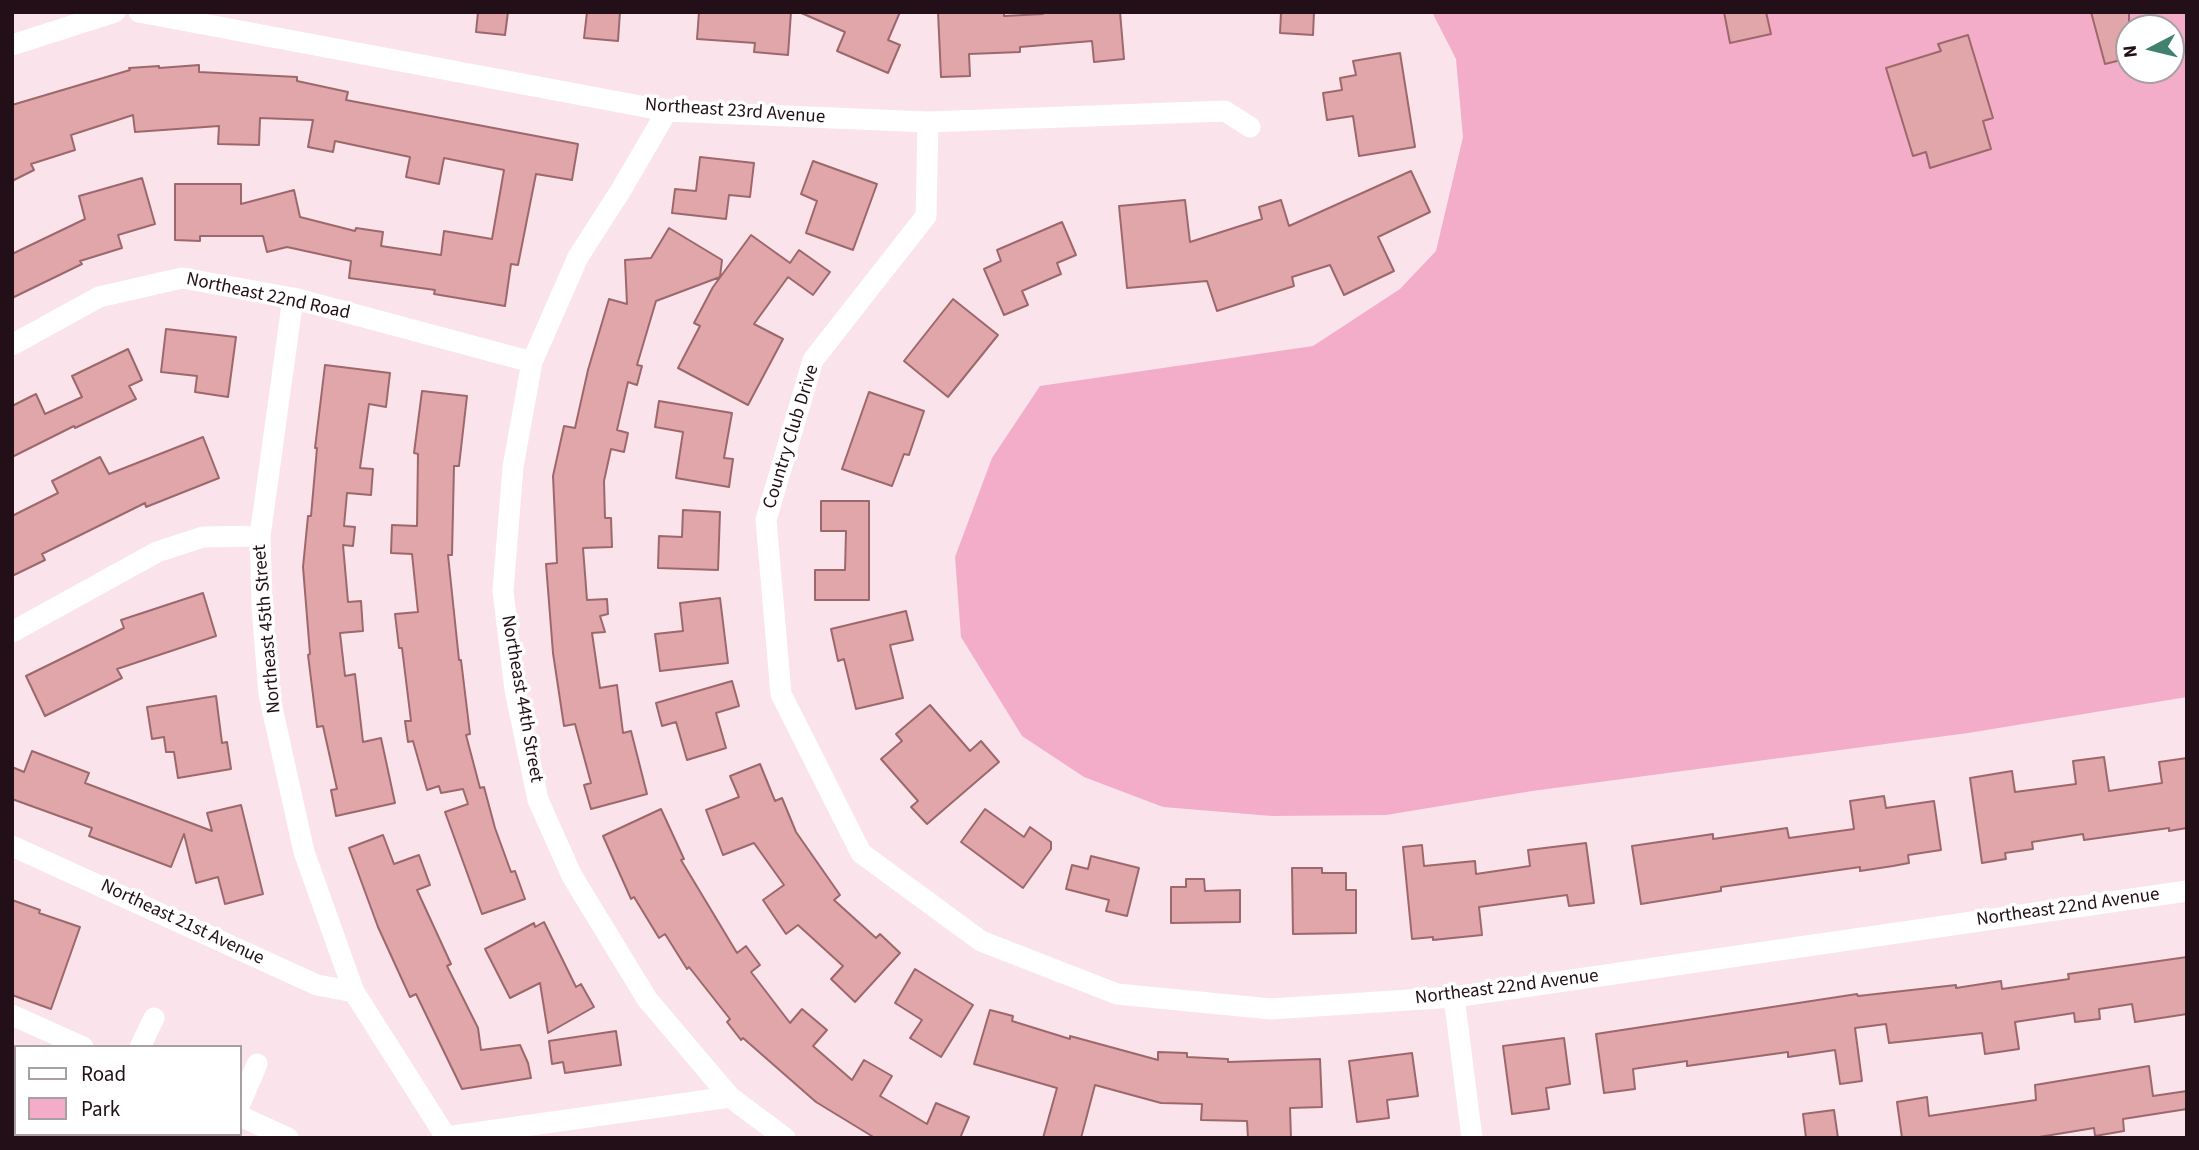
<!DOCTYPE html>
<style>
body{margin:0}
#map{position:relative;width:2199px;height:1150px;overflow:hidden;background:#fae3eb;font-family:"Source Sans 3",sans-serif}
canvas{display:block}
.frame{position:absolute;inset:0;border:14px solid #220f17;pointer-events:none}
.legend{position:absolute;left:14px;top:1045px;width:228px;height:91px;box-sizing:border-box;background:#fff;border:2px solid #a79fa2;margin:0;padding:9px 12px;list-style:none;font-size:21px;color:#220f17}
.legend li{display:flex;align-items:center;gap:14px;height:35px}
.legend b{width:35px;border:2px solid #a79fa2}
.north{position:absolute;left:2115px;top:14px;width:70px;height:70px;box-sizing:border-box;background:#fff;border:2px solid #a79fa2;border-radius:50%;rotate:263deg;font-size:19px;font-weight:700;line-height:28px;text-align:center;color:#220f17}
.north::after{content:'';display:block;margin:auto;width:24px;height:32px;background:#418170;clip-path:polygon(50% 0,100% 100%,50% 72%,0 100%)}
</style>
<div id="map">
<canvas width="2199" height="1150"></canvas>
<div class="frame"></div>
<ul class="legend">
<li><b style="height:9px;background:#fff"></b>Road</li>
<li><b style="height:19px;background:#f3adc8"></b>Park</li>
</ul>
<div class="north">N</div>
</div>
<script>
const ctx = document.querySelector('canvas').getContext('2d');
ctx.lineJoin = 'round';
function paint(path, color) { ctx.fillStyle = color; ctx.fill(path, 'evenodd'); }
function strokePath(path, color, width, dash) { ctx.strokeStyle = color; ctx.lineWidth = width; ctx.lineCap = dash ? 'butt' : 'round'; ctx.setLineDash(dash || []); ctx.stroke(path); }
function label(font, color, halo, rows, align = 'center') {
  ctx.font = font + ' "Source Sans 3",sans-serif'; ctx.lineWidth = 7; ctx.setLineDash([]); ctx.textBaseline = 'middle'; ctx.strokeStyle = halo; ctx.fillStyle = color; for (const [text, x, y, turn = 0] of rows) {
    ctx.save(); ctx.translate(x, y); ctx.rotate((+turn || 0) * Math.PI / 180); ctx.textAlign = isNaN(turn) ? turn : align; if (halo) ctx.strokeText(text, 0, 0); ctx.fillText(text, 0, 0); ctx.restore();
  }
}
paint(new Path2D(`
 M1432,12h755v685l-219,36 -436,58 -146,24 -114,1 -109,-9 -79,-30 -62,-41 -61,-99 -6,-80 37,-99 48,-72 273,-40 87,-57 36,-38 27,-114 -7,-78zM2129,28h42v42h-42z`), '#f3adc8');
const building = new Path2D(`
 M478,12h30l-3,23 -29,-3z
 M587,12h33l-2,29 -34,-3z
 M699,12h92l-3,43 -34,-3 1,-9 -58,-4z
 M799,12h101l-12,28 12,5 -12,28 -51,-22 8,-19z
 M938,12h66v4l39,-2v-2h77l4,47 -30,3 -2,-21 -72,6v5l-51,2 1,22 -29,1z
 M1281,12h33l-1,23 -33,-2z
 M1724,12h42l5,22 -41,9z
 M2091,12h38v46l-24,6z
 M1968,35l25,83 -10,3 8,28 -61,19 -4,-16 -13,4 -27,-88 55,-17 -3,-7z
 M1400,53l15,94 -56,9 -6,-40 -26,4 -4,-27 19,-3 -2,-12 16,-3 -3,-14z
 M199,65v7l98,5v4l51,11 -2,8 232,44 -6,36 -36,-6 -18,91 -7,-1 -6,42 -71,-12 1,-4 -86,-12 2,-17 -64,-14 -20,5 -4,-16h-63v5l-25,-1v-56h66v20l53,-14 6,27 55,14 1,-3 27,4 -2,14 60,9 3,-24 48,8 12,-69 -60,-12 -5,26 -33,-7 4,-20 -75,-16 -2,11 -25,-5 5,-27 -53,-2 -1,27 -41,-1 1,-18 -84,6 -2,-17 -62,20 4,15 -44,14 3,6 -22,11v-76l118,-35 -1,-2 30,-2v2z
 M700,157l54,6 -4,34 -21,-2 -3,24 -54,-6 3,-24 21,2z
 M813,161l64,23 -24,66 -47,-17 11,-32 -16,-7z
 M1411,171l19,41 -52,25 16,34 -50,24 -14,-30 -38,12 2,9 -77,25 -10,-30 -80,7 -8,-82 66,-6 5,42 72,-23 -3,-12 22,-7 8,26z
 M142,178l13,46 -37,11 4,13 -42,13 2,3 -70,34v-44l73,-35 -6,-23z
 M1062,222l14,33 -19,8 4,11 -39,17 6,14 -24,10 -20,-46 17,-8 -4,-11z
 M669,228l53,32 -2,17 -64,24 -19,64 5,1 -5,19 -9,-3 -11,48 11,3 -4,19 -13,-3 -7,32 1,37h6l1,29 -29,1 4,52 20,-1 1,15 -8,2 5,16 -13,1 8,55 17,-3 6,48 8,-2 16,63 -56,15 -7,-24 7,-2 -16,-59 -11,2 -11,-73 -7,-89 11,-1 -4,-87 11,-50 11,2 13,-58 21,-71 18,5 -2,-44 26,-2z
 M751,235l39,28 9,-13 31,22 -17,23 -25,-18 -34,47 29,15 -35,66 -70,-37 22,-42 -6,-3 19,-36z
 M953,299l45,36 -50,62 -44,-36z
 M166,329l70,8 -8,60 -33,-5 2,-16 -36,-4z
 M128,349l14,31 -13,6 7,13 -61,29 -1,-2 -62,31v-51l24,-12 9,20 37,-17 -10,-21z
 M325,365l65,8 -4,34 -17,-3 -9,64 13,1 -2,26 -24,-2 -3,33 11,1 -2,19 -10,-1 5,57 13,-1 2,30 -23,2 5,43 10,-2 8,68 18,-4 14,65 -59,13 -5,-26 6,-1 -14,-63 -6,1 -9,-72 2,-1 -7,-87 5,-51h3l6,-68h-2z
 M422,391l45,5 -8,70h-5l-2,89h-4l11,105h2l9,74 -4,1 14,53 4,-1 11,41 16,44 4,-1 10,28 -43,15 -37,-102 23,-8 -5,-15 -22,4 -2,-7 -12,4 -14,-49 -5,1 -3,-21h6l-9,-73h-3l-4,-34 23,-2 -6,-58 -21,-1 1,-28 25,1 1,-72 -4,-1z
 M869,392l55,19 -15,44 -5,-1 -12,32 -50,-17z
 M659,401l73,12 -8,45 9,1 -4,28 -53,-9 7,-46 -28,-5z
 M203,437l16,41 -73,29 -1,-4 -103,51 3,6 -33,16v-60l46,-23 -6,-12 48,-24 9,17z
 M821,501h48v99h-54v-30h30l1,-39h-25z
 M683,510l37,2 -2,58 -60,-2 1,-32 23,1z
 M203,593l13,43 -99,33 5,9 -77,38 -19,-40 98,-48 -3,-8z
 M720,598l8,65 -68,8 -5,-37 28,-3 -3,-28z
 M906,611l7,29 -23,5 13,53 -47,11 -12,-50 -6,2 -7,-32z
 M732,681l7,25 -23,7 10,35 -39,12 -11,-38 -14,4 -6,-23z
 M216,696l6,47 5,-1 4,27 -53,9 -4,-26h-8l-2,-15 -12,2 -5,-32z
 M930,705l40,46 11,-10 18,21 -72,62 -16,-17 7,-6 -37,-42 21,-18 -6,-7z
 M32,751l57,22 -4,10 127,48 -5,-18 34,-8 22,89 -38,10 -7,-27 -22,6 -12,-49 -13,33 -82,-31 3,-8 -80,-29v-32l12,5z
 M2104,757l5,34 53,-8 -3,-21 28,-4v70l-18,3v-3l-85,12 -1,-6 -51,8 1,7 -28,4 1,6 -24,4 -12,-85 42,-7 3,21 61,-8 -3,-23z
 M760,764l15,37 7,-3 14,34 44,63 -6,5 42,38 4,-4 20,19 -45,49 -24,-23 12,-13 -45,-41 -12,9 -23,-34 21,-15 -30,-42 -31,12 -17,-45 33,-13 -9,-21z
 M1884,796l2,12 48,-7 7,49 -33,5 1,8 -16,3 -33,5v-4l-139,20v4l-80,13 -9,-58 81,-12v5l74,-11 2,10 65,-9 -4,-28z
 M661,809l23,50 -3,1 56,93 9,-7 14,19 -9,7 39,51 12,-14 25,21 -14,16 39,34 12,-20 28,16 -12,20 47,28 9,-21 33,14 -9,21h-85l-59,-36 -73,-64 -2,2 -14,-18 3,-3 -41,-52 -2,2 -22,-35 -6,4 -25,-41 -3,2 -28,-63z
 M985,809l39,28 6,-10 21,15v7l-28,39 -62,-46z
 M383,835l11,29 25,-9 11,30 -13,5 34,74 -4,2 31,62 3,22 39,-5 8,18 3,15 -69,11 -46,-95 -6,3 -32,-70 -29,-79z
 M1586,843l8,60 -25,3 -2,-11 -88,12 3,28 -49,5v-3l-21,2 -9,-92 19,-2 2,21 51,-5 1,13 54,-8 -2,-16z
 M1091,856l48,12 -12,48 -21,-5 3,-11 -43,-11 6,-24 16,4z
 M1292,868h30v5h24v17h10v43l-63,1z
 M1186,879h18l1,12 35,-1v32l-69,1v-36h15z
 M12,900l28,10 -1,3 41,14 -29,82 -39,-14z
 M544,922l32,65 5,-3 13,23 -46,26 -8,-50 -30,15 -25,-49 49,-26 1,4z
 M2187,957v57l-52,8 -3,-18 -33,5 1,10 -25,3 -1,-9 -59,9 4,27 -34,5 -3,-21 -93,10 -3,-19 -31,4 7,53 -22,3 -5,-34 -47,7v-5l-101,14v-5l-54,8 2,20 -31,4 -8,-59 261,-40 1,2 98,-11v3l45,-7 1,8 67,-10 -1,-5z
 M915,969l58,36 -32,52 -31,-19 12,-18 -27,-17z
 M990,1010l23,6 -1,5 58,18v-3l88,24v-8l29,1v4l41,2v3l92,-3 2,48 -32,1 1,30h-43l-1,-17 -46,-1 1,-16 -41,-1 -66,-18 -14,53h-38l14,-50 -83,-24z
 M616,1031l5,34 -56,8 -2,-11 -11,2 -3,-23z
 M1564,1038l6,46 -24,4 3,21 -37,5 -9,-68z
 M1412,1053l6,43 -31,4 2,18 -32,4 -8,-61z
 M2149,1066l4,30 34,-5v18l-64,10 1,12 -29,5 -1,-8 -61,10h-131l-5,-36 30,-5 2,19 107,-16 -1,-15z
 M1834,1110l4,28h-32l-3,-24z`);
paint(building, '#e0a6aa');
strokePath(building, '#9d686c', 2);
strokePath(new Path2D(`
 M139,12l528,99 261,11 297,-11 25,16
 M12,45l103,-33
 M667,111l-46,79 -43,67 -46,105 -19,105 -10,124 12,99 23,110 34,76 75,123 83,98
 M928,122l-2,94 -113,144 -47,160 15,174 80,159 120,88 136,53 154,15 183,-12 733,-106
 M293,298l-33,238 2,71 7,87 35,158 50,140 92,145
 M12,345l87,-48 83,-19 111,20 239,64
 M12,632l145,-80 46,-15 57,-1
 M12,846l305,139 37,7
 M1454,997l18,141
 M12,1015l71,32
 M140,1047l14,-29
 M240,1104l17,-40
 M240,1116l48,22
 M446,1137l284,-40 55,41`), '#fff', 21);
label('19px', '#220f17', '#fff', [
 ["Northeast 23rd Avenue",735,112,4],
 ["Northeast 22nd Road",268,297,12],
 ["Country Club Drive",792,437,-73],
 ["Northeast 45th Street",268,629,-95],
 ["Northeast 44th Street",521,699,80],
 ["Northeast 22nd Avenue",2068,908,-8],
 ["Northeast 21st Avenue",182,923,25],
 ["Northeast 22nd Avenue",1507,988,-7]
]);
</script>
